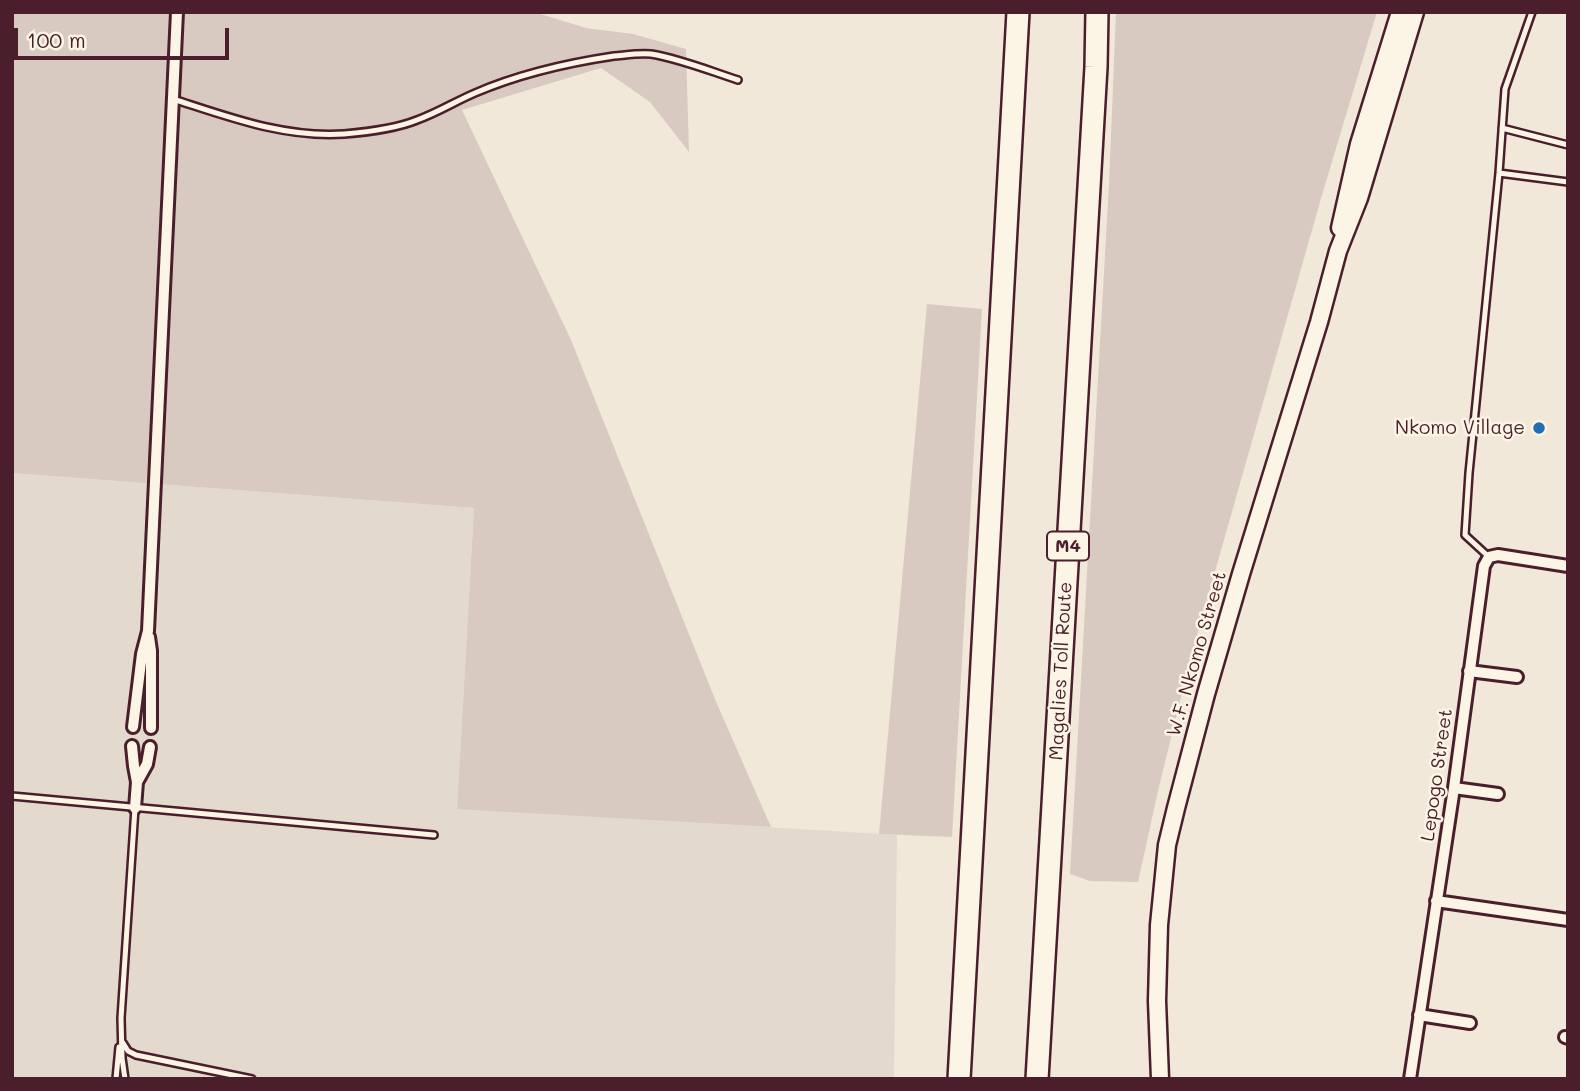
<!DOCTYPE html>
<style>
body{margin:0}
#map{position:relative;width:1580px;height:1091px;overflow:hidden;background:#f1e8da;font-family:Mali,sans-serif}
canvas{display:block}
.frame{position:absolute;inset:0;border:14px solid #4a1f2b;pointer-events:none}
.scale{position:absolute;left:14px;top:28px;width:215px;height:32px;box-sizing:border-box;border:4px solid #4a1f2b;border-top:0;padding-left:9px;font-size:21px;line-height:24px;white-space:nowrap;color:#4a1f2b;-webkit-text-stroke:5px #fcf5e5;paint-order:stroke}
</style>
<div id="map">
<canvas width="1580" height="1091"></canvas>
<div class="frame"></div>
<div class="scale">100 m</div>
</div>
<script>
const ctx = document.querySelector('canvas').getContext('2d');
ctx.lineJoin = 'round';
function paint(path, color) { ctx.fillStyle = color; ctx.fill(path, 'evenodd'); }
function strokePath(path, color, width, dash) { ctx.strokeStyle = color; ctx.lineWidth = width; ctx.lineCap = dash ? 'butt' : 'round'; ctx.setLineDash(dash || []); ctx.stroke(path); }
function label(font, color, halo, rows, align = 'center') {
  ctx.font = font + ' Mali,sans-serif'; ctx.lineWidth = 5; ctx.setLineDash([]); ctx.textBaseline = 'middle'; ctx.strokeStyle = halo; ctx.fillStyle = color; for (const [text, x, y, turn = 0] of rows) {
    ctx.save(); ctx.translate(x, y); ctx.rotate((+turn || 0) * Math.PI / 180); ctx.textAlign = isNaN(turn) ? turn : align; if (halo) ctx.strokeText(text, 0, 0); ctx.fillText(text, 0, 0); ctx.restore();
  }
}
paint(new Path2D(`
 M12,473l462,35 -17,300 440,27 -3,244h-882z`), '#e4d9cd');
paint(new Path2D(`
 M12,12h522l52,16 47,6 53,15 3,103 -39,-50 -49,-34 -139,42 109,230 146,364 54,123 -314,-18 17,-301 -462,-35z
 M1116,12h261l-55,183 -131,461 -33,135 -20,91 -48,-1 -20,-7 39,-690z
 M927,304l55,5 -30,528 -73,-3z`), '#d8cac0');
const service = new Path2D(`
 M173,99c56,18 111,39 171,35 24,-2 51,-5 73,-14 20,-7 39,-19 58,-27 44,-19 92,-30 139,-37 12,-1 25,-3 37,-2 30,5 59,17 87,26
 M1502,128l66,17
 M1499,173l69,9
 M1489,557l-24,-22 4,-62 30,-300 6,-84 27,-77
 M12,796l422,39
 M123,1043l5,8 8,4 116,24
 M116,1079l3,-32
 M125,1079l-3,-21 -1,-40 14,-210`);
const minor = new Path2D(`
 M149,637l2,14v77
 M1469,671l48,6
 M133,727l9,-73 6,-23 29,-619
 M132,746l2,20 3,16 -2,26
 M137,782l10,-18 3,-17
 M1454,788l44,6
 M1436,901l132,19
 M1419,1015l51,8
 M1565,1037l3,1
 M1410,1079l44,-291 30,-222 5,-9 9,-2 70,11`);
const secondary = new Path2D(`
 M1340,228l19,-84 41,-132
 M1160,1079l-3,-78 2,-76 8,-80 9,-37 30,-114 35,-120 78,-252 19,-71 21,-53 56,-186`);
const motorway = new Path2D(`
 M959,1079l59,-1067
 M1037,1079l59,-1012 1,-55`);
strokePath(service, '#4a1f2b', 10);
strokePath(minor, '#4a1f2b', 16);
strokePath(secondary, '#4a1f2b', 21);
strokePath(motorway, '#4a1f2b', 26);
strokePath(service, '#fcf5e5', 5);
strokePath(minor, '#fcf5e5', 10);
strokePath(secondary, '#fcf5e5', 16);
strokePath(motorway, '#fcf5e5', 21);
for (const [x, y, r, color] of [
 [1539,428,7,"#1f6fb2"]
]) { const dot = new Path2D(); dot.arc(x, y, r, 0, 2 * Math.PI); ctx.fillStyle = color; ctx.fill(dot); strokePath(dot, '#fcf5e5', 2.5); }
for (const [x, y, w] of [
 [1068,546,42]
]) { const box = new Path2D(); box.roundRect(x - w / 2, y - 14.5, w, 29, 5); ctx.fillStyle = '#fcf5e5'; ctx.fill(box); strokePath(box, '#4a1f2b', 2); }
label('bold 18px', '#4a1f2b', null, [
 ["M4",1068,546]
]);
label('19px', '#4a1f2b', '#fcf5e5', [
 ["Nkomo Village",1525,428]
], 'right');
label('19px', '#4a1f2b', '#fcf5e5', [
 ["W.F. Nkomo Street",1197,654,-74],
 ["Magalies Toll Route",1061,671,-87],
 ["Lepogo Street",1437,775,-82]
]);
</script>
